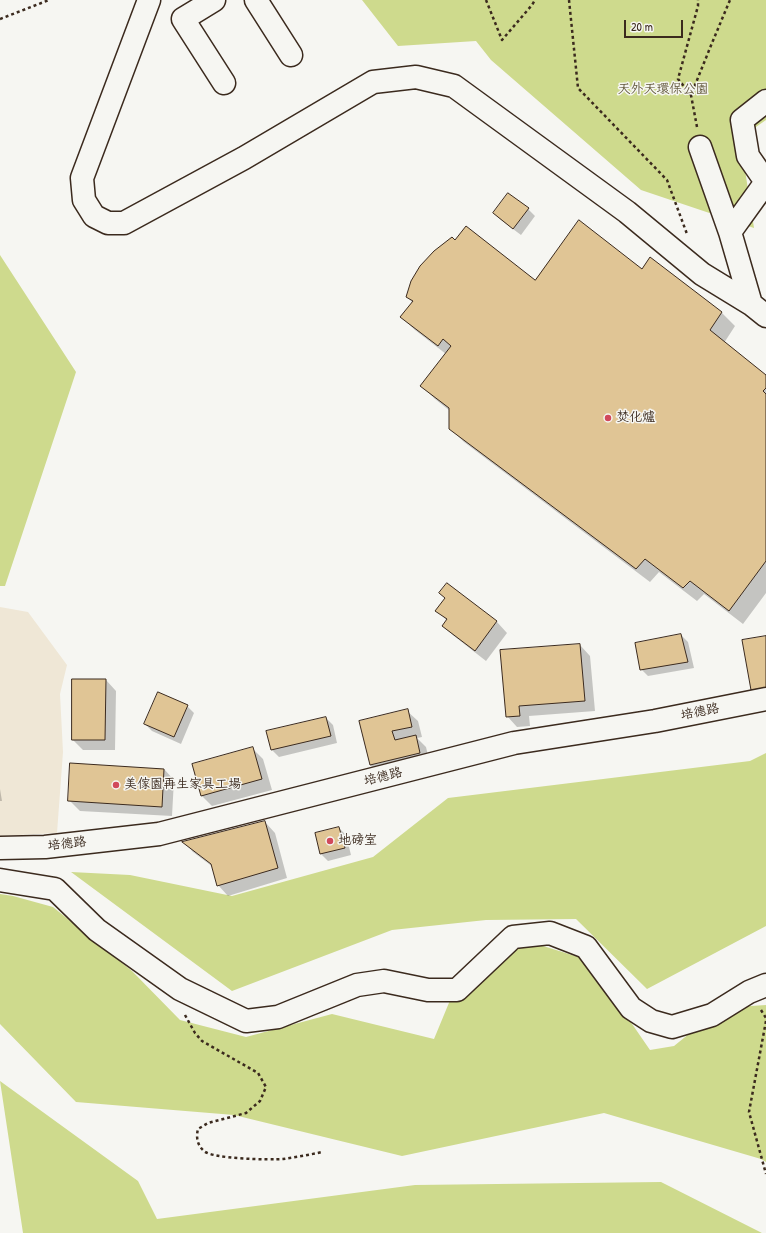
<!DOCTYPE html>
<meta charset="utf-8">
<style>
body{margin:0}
#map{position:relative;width:766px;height:1233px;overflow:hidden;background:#f6f6f2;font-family:"Patrick Hand",sans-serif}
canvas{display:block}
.scale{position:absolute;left:624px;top:20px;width:59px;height:18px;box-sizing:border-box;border:2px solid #3b2a1e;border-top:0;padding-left:5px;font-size:12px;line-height:14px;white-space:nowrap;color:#3b2a1e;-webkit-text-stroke:3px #f6f6f2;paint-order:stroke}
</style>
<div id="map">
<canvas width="766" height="1233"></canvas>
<div class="scale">20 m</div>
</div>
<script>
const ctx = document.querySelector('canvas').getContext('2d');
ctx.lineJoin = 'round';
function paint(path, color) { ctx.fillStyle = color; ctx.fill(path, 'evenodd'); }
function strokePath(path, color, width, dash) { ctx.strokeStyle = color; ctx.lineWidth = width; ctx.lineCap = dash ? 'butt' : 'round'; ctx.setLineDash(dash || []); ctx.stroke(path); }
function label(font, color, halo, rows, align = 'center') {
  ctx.font = font + ' "Patrick Hand","LXGW WenKai TC",sans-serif'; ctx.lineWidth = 3; ctx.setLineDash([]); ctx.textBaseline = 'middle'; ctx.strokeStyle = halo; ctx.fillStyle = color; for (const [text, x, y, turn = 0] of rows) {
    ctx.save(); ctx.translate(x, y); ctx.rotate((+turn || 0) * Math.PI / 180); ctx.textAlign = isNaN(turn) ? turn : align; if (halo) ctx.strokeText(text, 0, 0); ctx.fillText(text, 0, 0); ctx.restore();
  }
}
paint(new Path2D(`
 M0,607l28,5 39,53 -7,29 3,58 -6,81 -57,3z`), '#efe7d6');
paint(new Path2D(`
 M362,0h404v120l-26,18 14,90 -113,-38 -150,-130 -15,-19 -78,5z
 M0,255l76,117 -71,214h-5z
 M766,753v173l-119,63 -71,-70 -90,1 -94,10 -160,61 -161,-119 59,3 102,21 141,-39 75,-59 302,-37z
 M0,894l13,2 40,11 79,64 48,49 66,17 86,-23 102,25 24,-58 66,-41 64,20 62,90 24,-4 47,-38 45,-3v157l-5,-3 -157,-46 -202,43 -168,-41 -158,-13 -76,-78z
 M0,1081l138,100 19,38 258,-34 246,-3 101,51h-739z`), '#ceda8d');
paint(new Path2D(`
 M528,209l7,7 -14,19 -20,-15 -7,-7z
 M651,259l71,54 13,13 -11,17 42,34v216l-23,31 -39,-30 -7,7 -38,-29 -9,10 -186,-140 -14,-14v-17l-15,-12 -13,-13 24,-32 -31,-24 -14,-13 12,-14 -6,-6 128,-16 107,-10z
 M447,584l50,38 10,11 -21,28 -32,-25 -11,-10 4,-5 -10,-11 9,-12z
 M681,635l7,7 6,26 -46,8 -7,-7z
 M580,645l10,11 5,55 -66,5 1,10 -13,1 -10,-11z
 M106,680l10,11 -1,59h-32l-10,-10z
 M187,706l7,7 -13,31 -29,-13 -7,-7z
 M407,711l11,10 4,16 -5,1 9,9 4,17 -49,11 -11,-10 -10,-43z
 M326,718l7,7 4,18 -58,14 -7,-7z
 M252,748l11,11 9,31 -60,16 -11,-11z
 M71,764l93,5 10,11 -2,36 -92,-5 -11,-11z
 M0,789l2,12h-2z
 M265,822l10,11 12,45 -59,18 -10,-11 -5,-18 -20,-15 -9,-10z
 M339,828l7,7 5,20 -23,6 -7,-7 -5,-20z`), '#0003');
const building = new Path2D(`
 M508,193l21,15 -16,21 -20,-16z
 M579,220l63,49 8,-12 72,55 -12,18 56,45v13l-3,3 3,3v167l-37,50 -39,-30 -7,7 -38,-29 -9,10 -187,-140v-21l-29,-22 31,-40 -8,-7 -5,7 -38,-29 13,-16 -7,-4 5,-16 9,-15 14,-15 18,-14 3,3 11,-14 69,54z
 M447,583l50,38 -22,30 -33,-25 5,-7 -12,-8 10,-13 -6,-5z
 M681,634l7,28 -48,8 -5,-27z
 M766,636v52l-15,2 -9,-50z
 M580,644l5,57 -66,5 1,10 -14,1 -6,-67z
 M72,679h34l-1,61h-33z
 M158,692l30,13 -14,32 -30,-13z
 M408,709l4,18 -20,4 3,9 21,-5 4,18 -50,12 -11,-44z
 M326,717l5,19 -60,14 -5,-19z
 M253,747l9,32 -61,17 -9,-32z
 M70,763l94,6 -2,38 -94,-6z
 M265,821l13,47 -61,18 -6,-22 -29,-22z
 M339,827l6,21 -25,6 -5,-21z`);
paint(building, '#e0c595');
strokePath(building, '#3b2a1e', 1);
const minor = new Path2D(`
 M149,0l-67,178 2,22 10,16 14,7h16l120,-65 129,-76 43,-5 38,9 173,126 75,62 49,30 15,12
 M214,0l-31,19 41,64
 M256,0l35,55
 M700,147l30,85 21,72
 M730,232l36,-50 -18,-26 -6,-36 24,-19
 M0,848l45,-1 114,-13 355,-91 141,-22 111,-22
 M0,880l55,9 42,41 83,59 66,32 32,-4 79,-32 27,-4 44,9h29l56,-53 37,-4 36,14 45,61 20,13 21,6 40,-12 37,-23 17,-7`);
strokePath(minor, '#3b2a1e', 25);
strokePath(new Path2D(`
 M486,0l16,40 30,-35 3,-5
 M569,0l9,88 89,92 20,54
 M0,19l49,-19
 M691,95l-13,-16 20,-73v-6
 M697,127l-6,-32 21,-52 18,-43
 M761,1010l5,8
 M185,1015l10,18 7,8 56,32 8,14 -6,14 -14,12 -38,10 -10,6c-2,8 -1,16 6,22 8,8 66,9 79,8 13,-2 26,-4 39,-7
 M766,1021l-17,91 17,62`), '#3b2a1e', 2.5, [3, 3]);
strokePath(minor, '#f6f6f2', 22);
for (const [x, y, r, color] of [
 [608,418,4,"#d1495b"],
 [116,785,4,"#d1495b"],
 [330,841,4,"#d1495b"]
]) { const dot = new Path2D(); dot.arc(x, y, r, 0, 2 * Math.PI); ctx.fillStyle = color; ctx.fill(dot); strokePath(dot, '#f6f6f2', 1.5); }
label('13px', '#60563a', '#f6f6f2', [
 ["天外天環保公園",663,90]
]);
label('13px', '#3b2a1e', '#f6f6f2', [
 ["焚化爐",616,418],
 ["美傢園再生家具工場",124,785],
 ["地磅室",338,841]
], 'left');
label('13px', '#3b2a1e', '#f6f6f2', [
 ["培德路",700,712,-11],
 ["培德路",383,777,-14],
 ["培德路",67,844,-6]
]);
</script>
